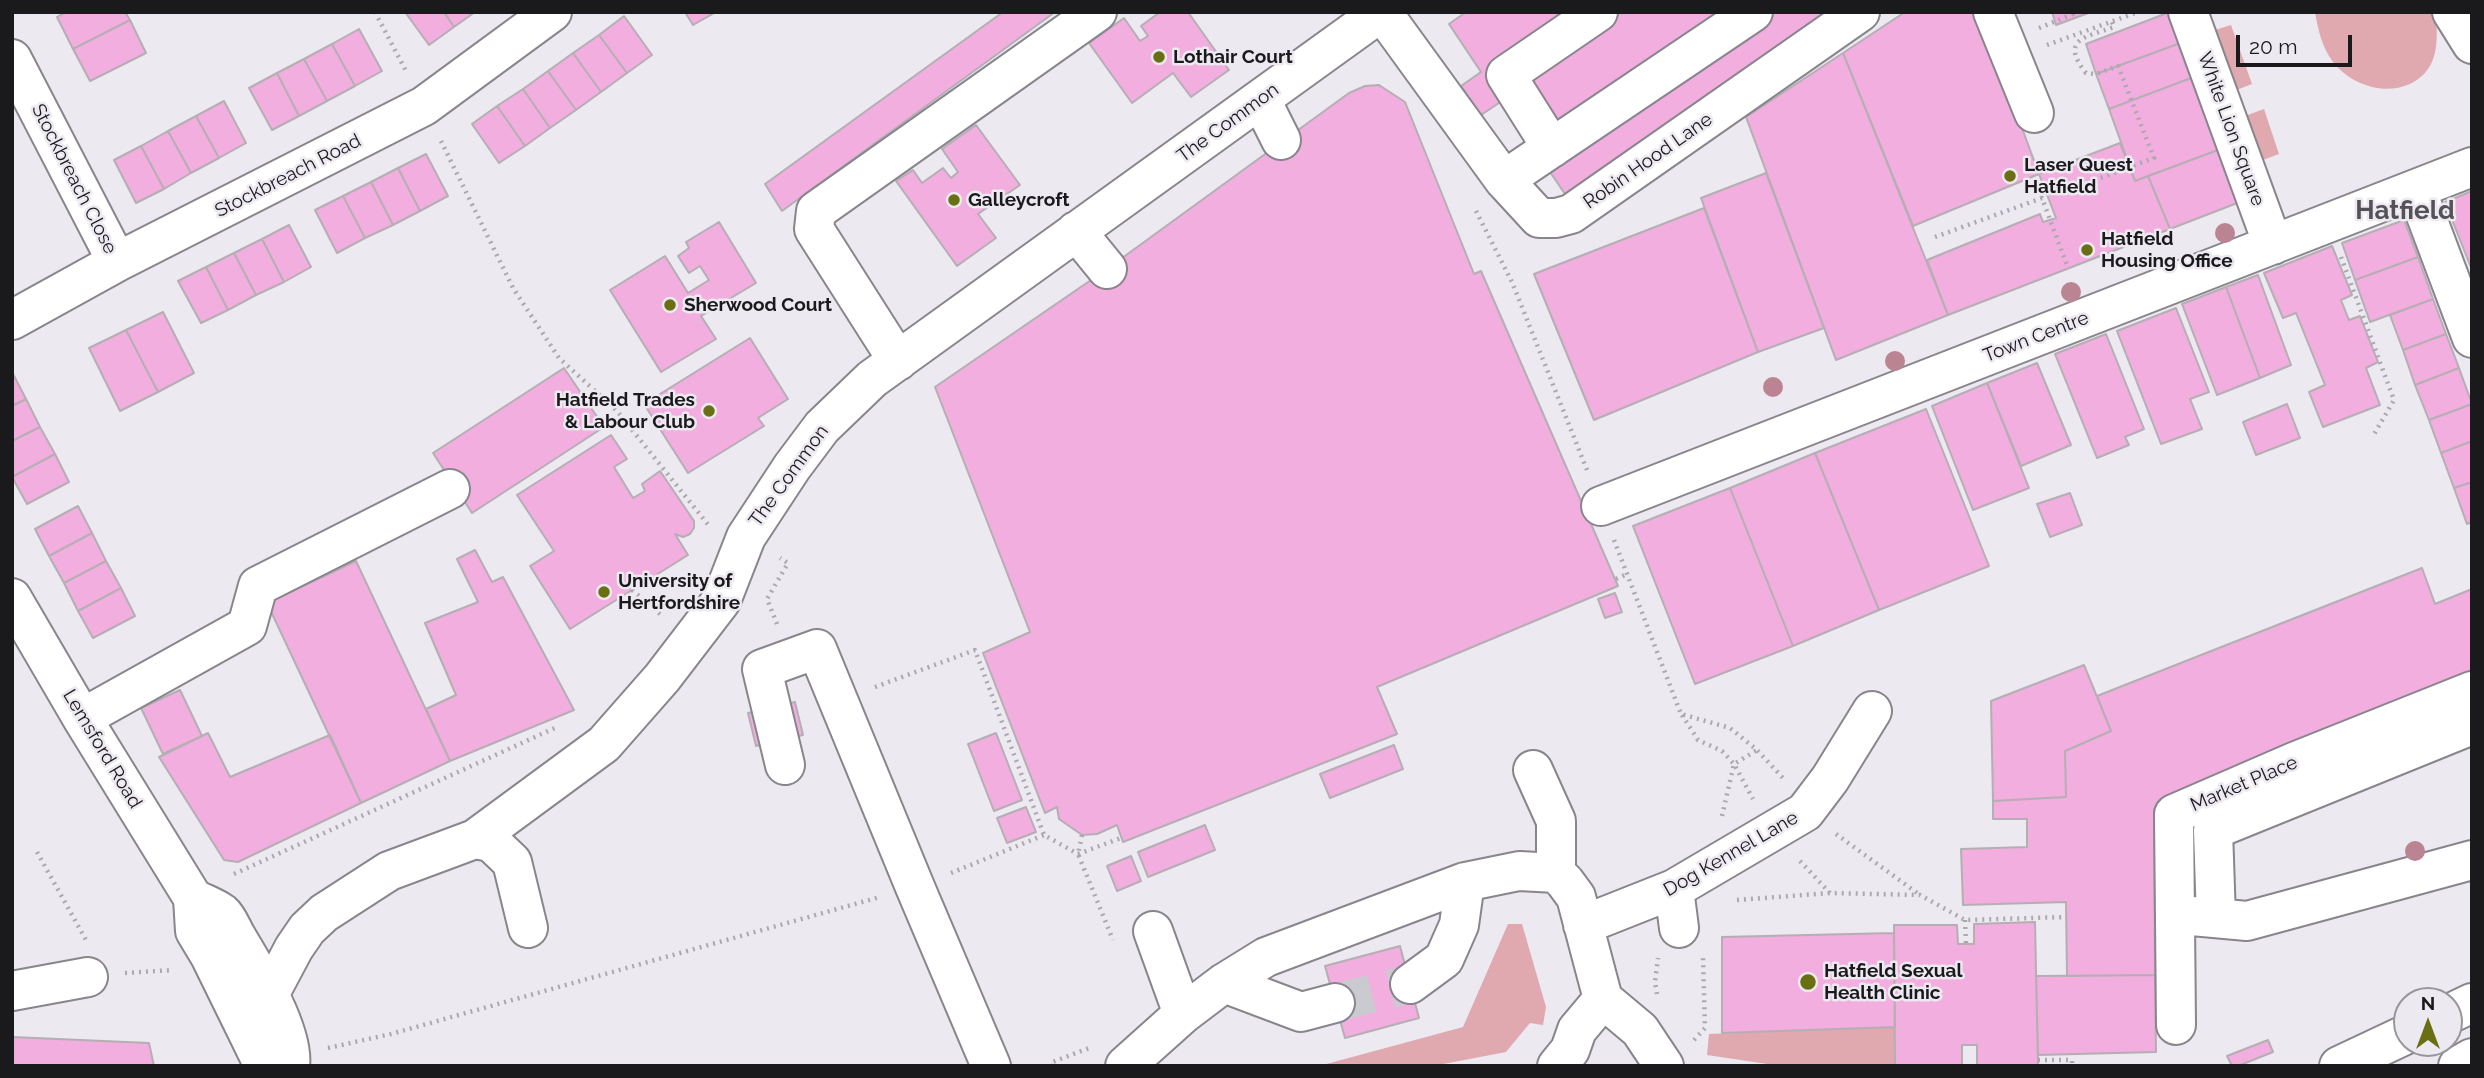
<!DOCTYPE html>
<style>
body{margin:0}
#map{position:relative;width:2484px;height:1078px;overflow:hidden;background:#ece9f1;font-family:Raleway,sans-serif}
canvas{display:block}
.frame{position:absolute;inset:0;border:14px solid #1a191b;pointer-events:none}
.north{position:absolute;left:2393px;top:987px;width:70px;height:70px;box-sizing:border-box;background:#ece9f1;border:2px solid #98969b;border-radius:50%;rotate:0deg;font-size:19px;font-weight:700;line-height:28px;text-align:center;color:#1a191b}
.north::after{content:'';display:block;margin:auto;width:24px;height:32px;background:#6a6f14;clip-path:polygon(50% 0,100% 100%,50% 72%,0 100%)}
.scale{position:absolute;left:2236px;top:35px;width:116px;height:32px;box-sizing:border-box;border:4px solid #1a191b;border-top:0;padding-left:9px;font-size:21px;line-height:24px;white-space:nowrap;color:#1a191b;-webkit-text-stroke:5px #ece9f1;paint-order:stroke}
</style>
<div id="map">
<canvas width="2484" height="1078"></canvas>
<div class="frame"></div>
<div class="north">N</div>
<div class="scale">20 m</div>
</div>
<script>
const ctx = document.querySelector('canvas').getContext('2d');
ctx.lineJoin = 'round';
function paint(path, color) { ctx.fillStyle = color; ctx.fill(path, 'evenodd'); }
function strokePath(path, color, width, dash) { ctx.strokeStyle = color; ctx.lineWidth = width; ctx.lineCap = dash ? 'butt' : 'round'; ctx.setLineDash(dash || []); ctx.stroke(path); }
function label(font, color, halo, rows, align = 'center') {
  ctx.font = font + ' Raleway,sans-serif'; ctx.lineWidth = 5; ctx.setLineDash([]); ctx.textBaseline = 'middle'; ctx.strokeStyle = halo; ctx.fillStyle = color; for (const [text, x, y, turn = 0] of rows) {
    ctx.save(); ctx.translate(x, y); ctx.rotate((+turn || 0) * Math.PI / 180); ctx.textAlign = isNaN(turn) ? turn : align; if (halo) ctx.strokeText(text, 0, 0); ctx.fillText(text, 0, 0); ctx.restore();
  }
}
paint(new Path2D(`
 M2315,12h120c3,20 4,47 -11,62 -26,26 -70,15 -91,-12 -11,-15 -15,-32 -18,-50z
 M2231,25l21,59 -18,7 -22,-60z
 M2264,109l15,45 -19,7 -15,-45z
 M1508,924h14l24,83 -3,18 -13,-2 -24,29 -73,14h-114l144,-39z
 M1895,1027v39l-121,-1 -67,-10 2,-21z`), '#dfa9af');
const building = new Path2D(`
 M66,12h59l5,8 -57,29 -16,-32z
 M405,12h39l10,15 -25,18z
 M444,12h31l-21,15z
 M685,12h31l-23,13z
 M1003,12h52l-273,199 -17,-27z
 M1160,12h28l41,58 -38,27 -18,-24 -41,30 -43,-60 35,-25 16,23 8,-5 -7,-10z
 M1466,12h372l-271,185 -65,-96 -21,14 -20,-29 20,-14 -32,-48z
 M1905,12h74l60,162 -126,52 -70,-173z
 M2052,12h39l-35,13z
 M2170,12l16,29 -90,33 -10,-30z
 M624,16l28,39 -25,18 -28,-38z
 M130,20l16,33 -56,28 -17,-32z
 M359,29l23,42 -27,15 -23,-42z
 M599,35l28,38 -26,19 -28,-39z
 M2186,41l13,34 -90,34 -13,-35z
 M332,44l23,42 -28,15 -23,-42z
 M573,53l28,39 -25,18 -28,-39z
 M1843,53l105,262 -112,45 -90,-243z
 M304,59l23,42 -28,15 -22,-43z
 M548,71l28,39 -26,18 -27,-39z
 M277,73l22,43 -27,14 -23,-42z
 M2199,75l27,72 -91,34 -26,-72z
 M1379,85l26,17 69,172 7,-3 137,315 -241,101 20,47 -274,108 -6,-17 -20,9 -15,1 -23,-16 -2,-12 -12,6 -62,-160 47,-21 -95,-245 172,-118 242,-176 16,-7z
 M523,89l27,39 -25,18 -28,-40z
 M224,101l22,42 -27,15 -23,-42z
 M497,106l28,40 -26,17 -27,-39z
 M196,116l23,42 -28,15 -23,-42z
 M976,125l44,60 -42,29 18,24 -39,28 -61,-85 17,-11 9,13 21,-15 8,10 7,-6 -16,-23z
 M168,131l23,42 -27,16 -23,-43z
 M2120,143l15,38 13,-5 22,53 -222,86 -21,-55 113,-46 3,8 13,-4 -17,-44z
 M141,146l23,43 -28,14 -22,-43z
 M2226,147l19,53 -75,29 -22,-53z
 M426,154l22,42 -28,15 -22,-43z
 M398,168l22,43 -27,14 -22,-43z
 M1766,173l58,155 -66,24 -57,-154z
 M371,182l22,43 -28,13 -22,-42z
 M2472,191v79l-27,-68z
 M343,196l22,42 -28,15 -22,-43z
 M1704,208l54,144 -164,68 -60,-146z
 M2404,220l14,37 -63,23 -13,-37z
 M719,222l37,61 -55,33 15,23 -55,33 -51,-82 55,-34 23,37 21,-13 -9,-14 -11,7 -11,-17 11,-8 -3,-6z
 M289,225l22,42 -27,15 -22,-43z
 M262,239l22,43 -28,13 -22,-42z
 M2332,246l20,49 -11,5 8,20 11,-4 18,46 -12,6 14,37 -57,22 -14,-35 16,-7 -29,-72 -13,5 -19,-45z
 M234,253l22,42 -28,15 -22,-43z
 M2418,257l15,42 -63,23 -15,-42z
 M206,267l22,43 -27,13 -23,-42z
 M2258,275l33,90 -31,13 -34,-91z
 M2226,287l34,91 -43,17 -35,-91z
 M2433,299l13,35 -43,16 -13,-35z
 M2176,308l33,84 -19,7 12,30 -41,15 -44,-113z
 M163,312l31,61 -36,19 -32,-62z
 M126,330l32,62 -38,19 -31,-63z
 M2106,334l38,95 -19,8 4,8 -32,13 -42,-104z
 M2446,334l13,34 -44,17 -12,-35z
 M750,338l38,61 -30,19 6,8 -76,47 -44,-69z
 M2037,363l34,82 -50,21 -34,-83z
 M564,368l40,59 -132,86 -39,-60z
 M2459,368l13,36 -43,16 -14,-35z
 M12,372l14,27 -14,7z
 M1987,383l42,105 -56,22 -41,-104z
 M26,399l14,28 -28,14v-35z
 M2287,404l13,34 -44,17 -13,-33z
 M2472,404v37l-31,12 -12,-33z
 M1926,409l63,157 -110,44 -64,-157z
 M40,427l15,27 -43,23v-36z
 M611,435l16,24 -13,8 19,31 12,-7 -3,-7 18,-13 34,50v7l-4,6 -7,3 -8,-3 13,21 -118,74 -40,-63 24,-15 -37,-56z
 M2472,441v41l-18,6 -13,-35z
 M1815,453l64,157 -86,36 -63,-158z
 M55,454l14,28 -42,22 -15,-27z
 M2472,482v40l-5,2 -13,-36z
 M1730,488l63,158 -98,38 -62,-158z
 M2070,493l12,32 -32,12 -13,-33z
 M78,506l14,27 -43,23 -14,-27z
 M92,533l14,28 -42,22 -15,-27z
 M475,550l17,32 11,-5 71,133 -124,51 -24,-52 30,-14 -31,-72 53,-21 -21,-43z
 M106,561l15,27 -43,23 -14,-28z
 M356,561l94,200 -89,42 -94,-200z
 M2422,568l13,36 37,-15v91l-220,87 -98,42 1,166 -88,1 -1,-74 -103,3 -2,-56 66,-2v-28h-34v-18l73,-4 -1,-46 46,-20 -14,-35z
 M121,588l14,28 -42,22 -15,-27z
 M1615,593l7,19 -17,6 -7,-19z
 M2084,665l27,66 -46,20 1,46 -73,4 -2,-100z
 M180,690l22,46 -39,18 -22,-46z
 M795,702l8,33 -47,11 -8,-33z
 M208,733l22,44 100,-42 31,68 -123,59 -14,-2 -65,-103z
 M996,733l26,67 -28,11 -26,-67z
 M1394,745l9,24 -73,29 -10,-24z
 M1026,807l10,25 -29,11 -10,-25z
 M1205,825l10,25 -67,27 -10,-25z
 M1131,856l10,25 -24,10 -10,-25z
 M2035,922l3,143 -61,1v-21h-15v21h-67l-1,-141h63l1,19h16v-20z
 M1894,933l1,94 -173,6v-96z
 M1400,946l19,72 -74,20 -20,-72z
 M2155,975l1,77 -118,3 -2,-79z
 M12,1037l137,6 5,23h-142z
 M2268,1040l5,12 -35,14h-6l-5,-10z`);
paint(building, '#f1aedf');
strokePath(building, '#b5aeb3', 2);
strokePath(new Path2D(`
 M1335,1003l75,-19`), '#cccad1', 38, [38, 19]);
const minor = new Path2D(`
 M1382,12l122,168 35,38h17l15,-4 289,-202
 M1993,12l41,101
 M2188,12l85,233
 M2452,12l20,32
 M12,59l105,203
 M1261,100l20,40
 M1552,148l-46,-73 92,-63
 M1504,180l249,-168
 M2416,189l56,149
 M1076,231l31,38
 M12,320l105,-58 307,-156 128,-94
 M898,361l-84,-132 2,-18 281,-199
 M1601,506l871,-339
 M12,598l70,120 111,180 2,33 15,25 54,110
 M82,718l165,-92 11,-40 192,-97
 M785,765l-23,-96 55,-20 98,238 76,179
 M1533,770l23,51v52
 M475,839l16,3 21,20 16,66
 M1674,889l5,39
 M193,898c9,5 21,9 29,15 6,5 10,16 14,23 18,30 59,96 54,130
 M2192,916l55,5 225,-61
 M2216,918l-3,-88 259,-105
 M1583,925l91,-36 131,-77 25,-33 42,-68
 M1153,931l30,83
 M1224,983l77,29 34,-9
 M1410,984l34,-25 15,-34 6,-43
 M12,991l76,-14
 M269,995l25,-47 13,-19 17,-16 65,-42 86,-32 129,-95 58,-66 59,-77 25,-64 46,-70 30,-40 50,-48 509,-367
 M2176,1025l-2,-211 120,-52 178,-71
 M1125,1066l58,-52 41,-31 42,-26 199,-75 54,-11 37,2 9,9 11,15 27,102 37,31 24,36
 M1557,1066l13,-16 7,-20 26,-31`);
const major = new Path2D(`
 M2449,1014l23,-11
 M2339,1066l68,-32
 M2458,1066l14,-8`);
strokePath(minor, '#88858c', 42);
strokePath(major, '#88858c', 42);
strokePath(new Path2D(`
 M375,12l31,59
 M2039,28l34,-14v-2
 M2047,45l91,-33
 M441,141l72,147 46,70 58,53 93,116
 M2068,190l86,-32 -36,-92 -22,8 -10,-1c-27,-34 0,-36 28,-46l-2,-5
 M1476,211l36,71 75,188
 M1935,237l107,-39 26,70
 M2341,257l53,143 -21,36
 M2470,528h2
 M1614,540l67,174 49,14 27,22 26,28
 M1616,579l11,-5
 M632,590l29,25
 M777,624l-10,-25 21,-36 -8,-5
 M875,687l100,-37 69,185 34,19 43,-16
 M1682,715l16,25 24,11 12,13 19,35
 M1722,816l12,-52 23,-14
 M1836,834l84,61
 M1082,835l-4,19 35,86
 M37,852l49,88
 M1800,861l30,32
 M951,873l93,-38
 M234,874l323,-147
 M1737,900l93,-7 90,2 45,25 101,-3
 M1965,920l1,24
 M125,973l48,-3
 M1657,994l-2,-12 3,-24
 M1694,1040l11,-12 -2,-70
 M328,1048l63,-14 489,-137
 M2038,1060h34v6
 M1051,1066l-1,-3 42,-16`), '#aba9af', 4.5, [2, 5]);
strokePath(minor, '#fff', 38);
strokePath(major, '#fff', 38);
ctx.fillStyle = '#ba8493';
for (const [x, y] of [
 [2225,233],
 [2071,292],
 [1895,361],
 [1773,387],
 [2415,851]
]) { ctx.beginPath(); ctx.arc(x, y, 10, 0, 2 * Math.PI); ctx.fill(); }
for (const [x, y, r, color] of [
 [1159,57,7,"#6a6f14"],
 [2010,176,7,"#6a6f14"],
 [954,200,7,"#6a6f14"],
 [2087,250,7,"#6a6f14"],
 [670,305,7,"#6a6f14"],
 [709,411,7,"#6a6f14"],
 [604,592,7,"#6a6f14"],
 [1808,982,9,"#6a6f14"]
]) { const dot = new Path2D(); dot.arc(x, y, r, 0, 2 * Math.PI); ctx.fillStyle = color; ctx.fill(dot); strokePath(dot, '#ece9f1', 2.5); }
label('bold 19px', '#1a191b', '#ece9f1', [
 ["Lothair Court",1173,57],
 ["Laser Quest",2024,165],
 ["Hatfield",2024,187],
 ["Galleycroft",968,200],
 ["Hatfield",2101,239],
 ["Housing Office",2101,261],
 ["Sherwood Court",684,305],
 ["Hatfield Trades",695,400,"right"],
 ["& Labour Club",695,422,"right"],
 ["University of",618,581],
 ["Hertfordshire",618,603],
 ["Hatfield Sexual",1824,971],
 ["Health Clinic",1824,993]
], 'left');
label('19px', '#1a191b', '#ece9f1', [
 ["The Common",1228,123,-36],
 ["White Lion Square",2231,129,70],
 ["Robin Hood Lane",1648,161,-35],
 ["Stockbreach Road",288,176,-27],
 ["Stockbreach Close",74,179,63],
 ["Town Centre",2036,337,-21],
 ["The Common",789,476,-54],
 ["Lemsford Road",102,749,59],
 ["Market Place",2244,784,-23],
 ["Dog Kennel Lane",1731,854,-30]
]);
label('bold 26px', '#545258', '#ece9f1', [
 ["Hatfield",2405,211]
]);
</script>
